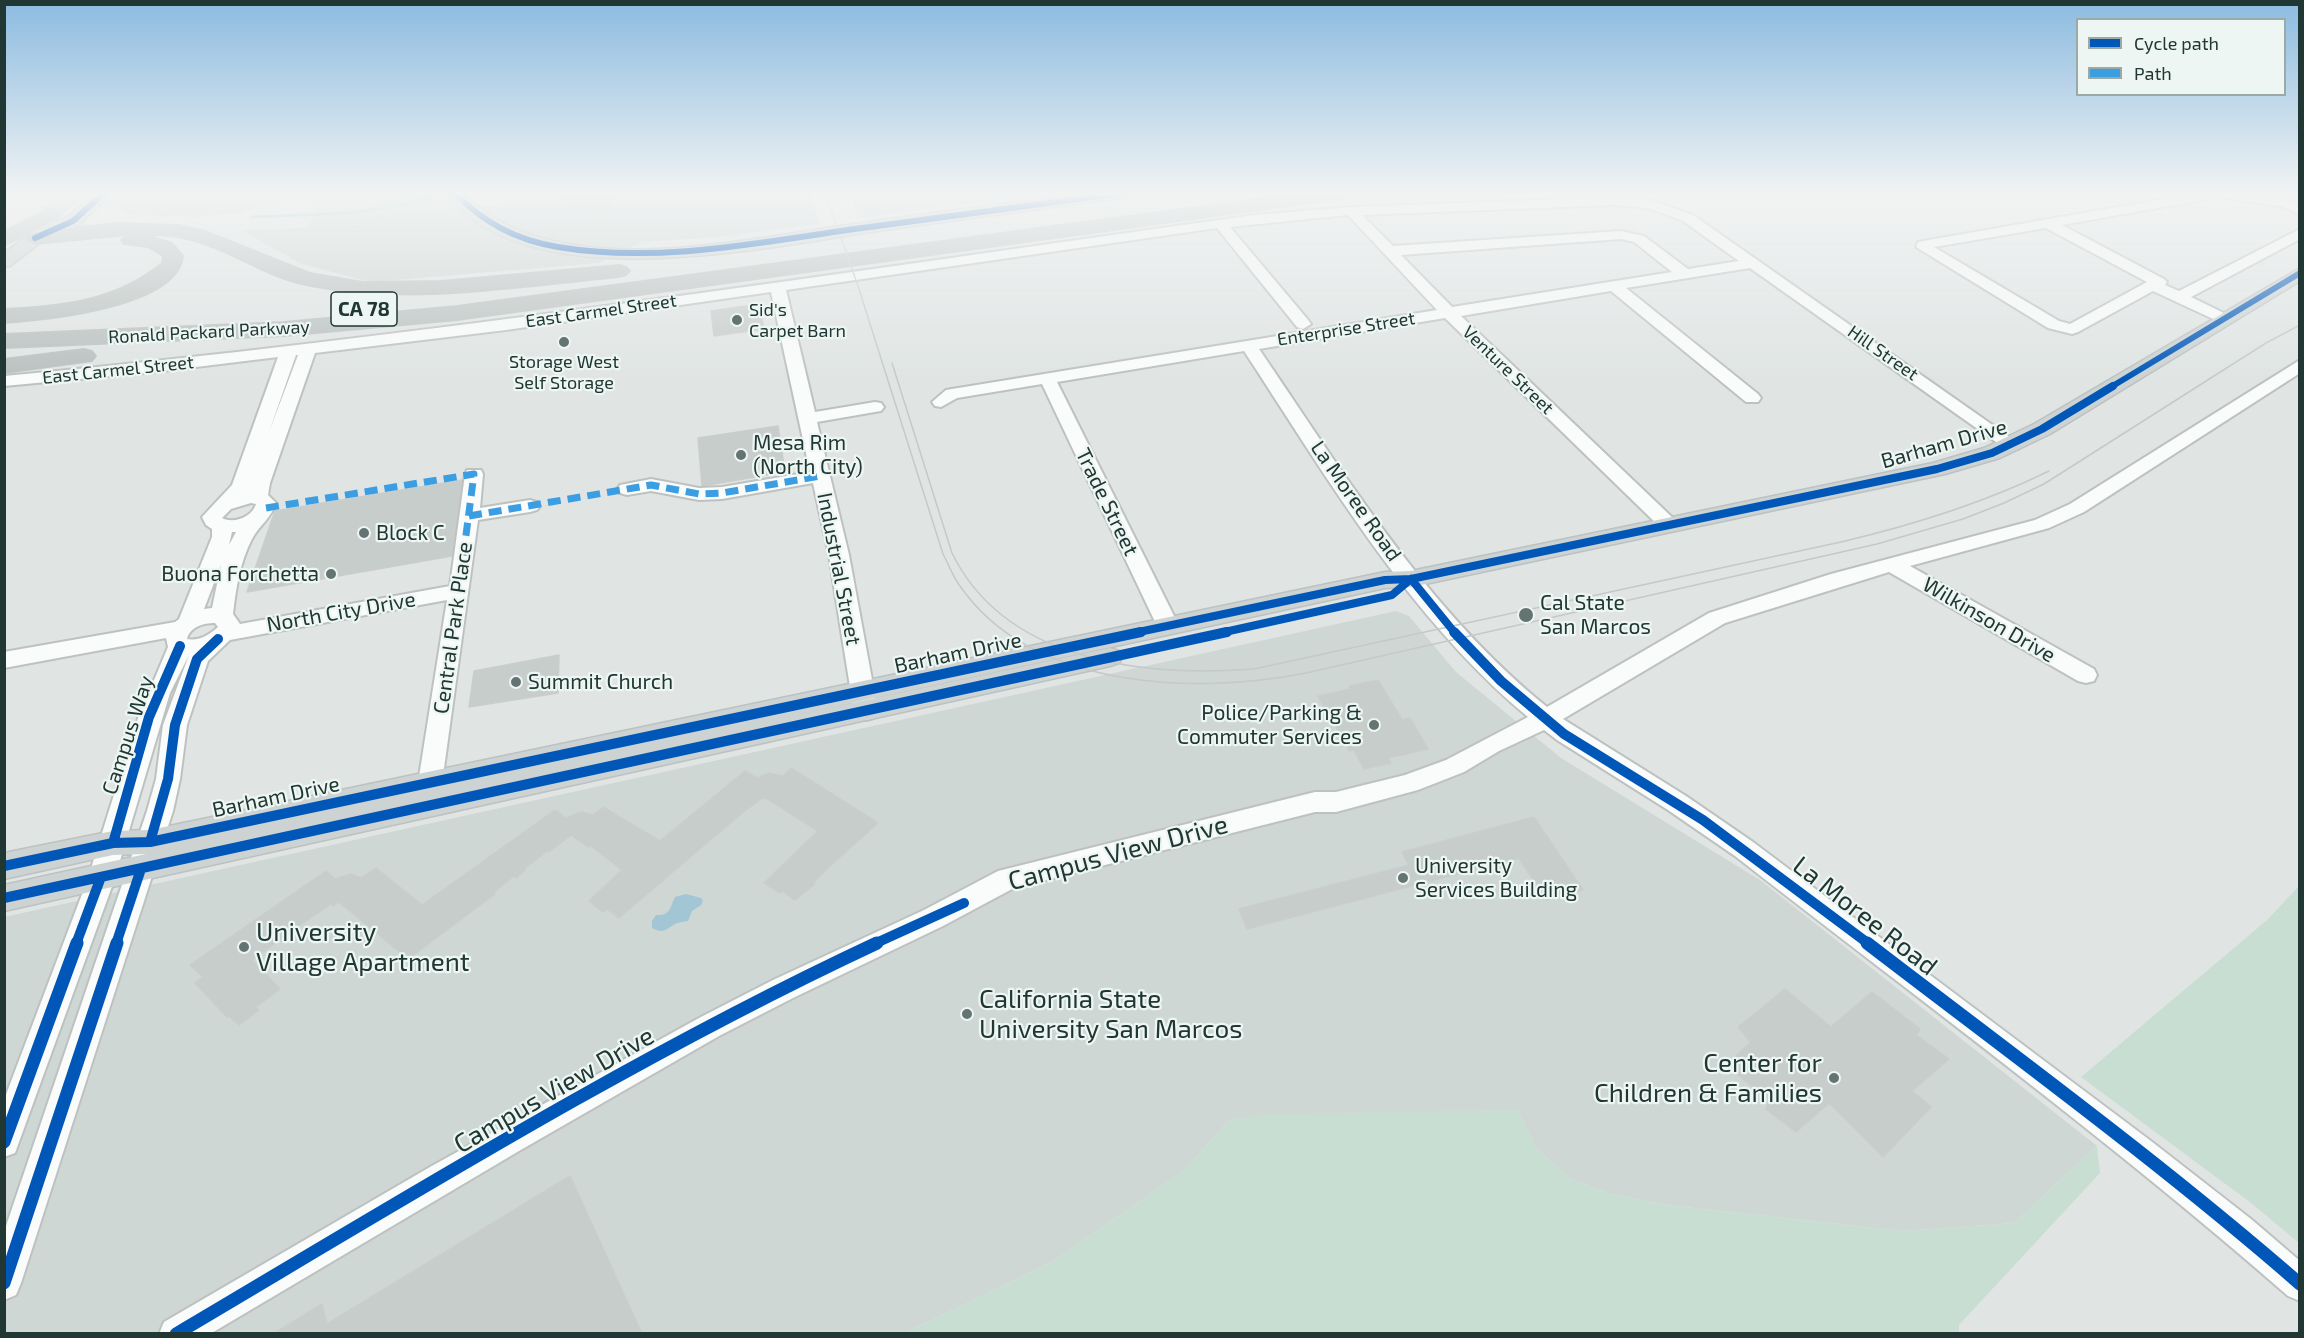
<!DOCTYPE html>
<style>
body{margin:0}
#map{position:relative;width:2304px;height:1338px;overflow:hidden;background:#e0e5e4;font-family:"Exo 2",sans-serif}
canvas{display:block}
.frame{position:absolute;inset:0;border:6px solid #203734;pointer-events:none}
.legend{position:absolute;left:2076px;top:18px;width:210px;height:78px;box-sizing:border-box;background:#edf6f2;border:2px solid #9baaa6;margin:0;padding:8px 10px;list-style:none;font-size:18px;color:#203734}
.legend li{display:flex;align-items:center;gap:12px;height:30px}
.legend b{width:30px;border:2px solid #9baaa6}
</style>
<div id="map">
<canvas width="2304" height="1338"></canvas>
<div class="frame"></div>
<ul class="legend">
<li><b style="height:8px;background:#0057b8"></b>Cycle path</li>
<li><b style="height:8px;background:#3c9ee2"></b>Path</li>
</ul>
</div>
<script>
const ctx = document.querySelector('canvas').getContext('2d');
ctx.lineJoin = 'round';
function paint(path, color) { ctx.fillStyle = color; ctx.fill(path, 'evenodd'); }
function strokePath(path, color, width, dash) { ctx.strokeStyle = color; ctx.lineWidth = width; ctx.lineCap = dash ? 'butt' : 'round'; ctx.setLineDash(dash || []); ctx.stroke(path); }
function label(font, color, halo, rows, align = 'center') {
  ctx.font = font + ' "Exo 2",sans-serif'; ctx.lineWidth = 4.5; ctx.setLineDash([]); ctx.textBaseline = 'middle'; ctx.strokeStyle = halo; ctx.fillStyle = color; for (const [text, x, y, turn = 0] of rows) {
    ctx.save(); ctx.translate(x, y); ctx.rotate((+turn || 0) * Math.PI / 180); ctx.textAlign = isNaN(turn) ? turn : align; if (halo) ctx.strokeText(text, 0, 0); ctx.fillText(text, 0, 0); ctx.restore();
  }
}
paint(new Path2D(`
 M124,193h184l-65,20 -49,4 -62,-2 -8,-3 -5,-6 -1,-7z
 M550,193h261l9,31 -103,13 -75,5 -43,21 -229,19 -68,-18 -60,-33 183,-10z
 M850,193h209l-201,25z
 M1396,611l13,5 47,56 105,86 199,122 337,266 -83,77 -112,8 -235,-26 -56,-11 -41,-15 -34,-31 -19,-38 -288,10 -44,50 -133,92 -147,71h-900l-1,-416z`), '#ced7d4');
paint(new Path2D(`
 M325,193h118l21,20 -39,8 -117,6z
 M490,193h60l-43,11z
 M2299,886v357l-48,-40 -170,-126 186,-157z
 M1517,1110l19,38 34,31 41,15 56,11 235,26 112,-8 83,-77 3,27 -141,152v8h-1054l147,-71 133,-92 44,-50 39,-6z`), '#c9ded3');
paint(new Path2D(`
 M686,894l15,4 2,3 -2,4 -9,6 -4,10c-4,1 -8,1 -11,2 -10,5 -13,12 -25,5v-7l4,-6c15,1 14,-8 19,-18z`), '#a2c6d3');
strokePath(new Path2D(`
 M252,217l97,-4 53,-8 44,-12`), '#a2c6d3', 3);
const building = new Path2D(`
 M613,193l-3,19 -49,2 4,-18z
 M759,304l5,25 -50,7 -3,-25z
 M778,426l7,46 -83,14 -4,-48z
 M462,480l-10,76 -205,36 28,-81z
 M559,655l-1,38 -89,14 5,-36z
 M1378,680l24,40 8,-2 18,31 -40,9 3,5 -27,6 -10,-19 -5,1 -31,-55 33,-7 -2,-3z
 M791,768l87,55 -47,42 -18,18 2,1 -20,16 -13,-9 -2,2 -16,-10 54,-52 -52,-33 -5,1 -19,14 -123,105 -12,-9 -4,3 -14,-11 33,-31 -32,-25 -2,2 -17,-12 -22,17 -2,-1 -23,18 1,1 -9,8 -2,-2 -21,17 2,1 -87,65 -69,-57 -6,4 -2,-2 -25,17 -54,39 28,29 -24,18 3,3 -20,15 -10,-9 -2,1 -32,-34 8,-6 -13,-12 136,-94 9,8 16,-5 10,4 15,-10 46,37 133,-95 11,8 16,-6 11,3 10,-8 57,34 85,-70 12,7 12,-5 14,3z
 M1534,817l49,73 -37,10 -27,-42 -272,71 -8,-20 170,-44 -7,-13z
 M1785,989l46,38 41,-35 48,37 -4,6 33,24 -37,32 19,16 -48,50 -54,-54 -33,29 -30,-23 3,-9 -43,-35 25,-23 -13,-15z
 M570,1176l72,158h-369l49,-30 5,20z`);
paint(building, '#c7cdcb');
strokePath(building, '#c9cecd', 1.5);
const minor = new Path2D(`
 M2198,193c34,0 70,-3 102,12v9l-20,-8 -60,-9 -158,28 102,54 3,3 -2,3 14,6 121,-62v10l-109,58 39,19 2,3 -8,5 -71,-33 -75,41 -6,2 -24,-6 -132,-81 2,-5 5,-1zM2046,228l101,54 -77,42 -11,-3 -125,-74z
 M1616,197l34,3 43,15 328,230 -3,4h-12l-256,-181 -124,20 132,106 3,4 -3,4h-12l-135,-111 -150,25 215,205 3,4 -3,4h-14l-217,-211 -186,31c86,126 168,261 288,358l162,-94 122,-39 204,-54 35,-16 230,-144v13l-216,139 -35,16 -139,38 184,103 3,6 -3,6 -8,2 -8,-2 -189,-109 -164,51 -162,96 123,77 67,46 398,299 100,78 49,42v40l-12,-5c-177,-155 -367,-295 -553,-440l-67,-46 -111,-70 -13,-10 -45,21 -35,21 -46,18 -82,22h-21l-301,76 -71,38 -150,72 -74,38 -200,115 -309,183h-51l5,-12 266,-155 269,-149 74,-38 151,-70 74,-39 317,-79h21l69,-17 41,-15 82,-43c-119,-99 -200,-238 -284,-366l-187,31 122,244 -3,5 -8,2 -8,-2 -3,-5 -115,-242 -85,14 -16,9 -6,-1 -3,-4 14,-12 6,-1 485,-79 -89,-95 -118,12 79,94 2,3 -8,5 -6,-2 -80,-99 -431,62 29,122 60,-10 6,1 3,4 -3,4 -6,1 -58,10 32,133 29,157 -4,6 -8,2 -8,-2 -4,-6 -25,-157 -16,-72 -91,16 -23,1 -48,-9 -24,4 -7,-2 -3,-4 3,-4 31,-6 48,9 23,-1 88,-15 -39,-180 -265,38 -191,23 -45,130 -2,12 8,8c-4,14 -17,23 -24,36 -12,23 -16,49 -19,75l7,10 210,-38 15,-112 2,-4h14l2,4 -3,34 50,-8 7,2 3,4 -3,4 -7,2 -52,8 -36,263 -3,7 -9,2 -9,-2 -3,-7 29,-183 -217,40 -22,21 -21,64 -7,54 -7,32 -152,472 -5,12 -12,5v-68l143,-421 9,-32 7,-54 26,-70 -19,38 -56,188 -99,272 -11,4v-57l83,-219 51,-163 30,-71 -2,-9 -162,30v-16l171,-30 4,-3 33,-82v-8l-6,-4 -4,-8 30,-32 46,-128 -123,15 -151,14v-10c419,-39 835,-103 1250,-161l97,-8zM1616,205l32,3 35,13 56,40 -51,8 -44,-33 -23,-5 -228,15 -31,-31zM1621,239l13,3 38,30 -220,35 -51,-52zM296,355h2l-29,77zM251,503l5,1c-4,13 -22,20 -34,14l9,-9zM232,532h4l-7,13zM221,565l-9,43 -8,1zM215,623l3,4c-9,8 -18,14 -31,12 3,-12 16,-16 28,-16z`);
const major = new Path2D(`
 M67,193h18l-27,23 -5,7 14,-6 28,-24h17l-33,32 -38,17 -31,24 -6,1v-14l27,-20 15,-24z
 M447,193h17c26,26 54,40 90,48 90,21 196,-2 286,-15 82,-12 165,-23 248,-33h43l-8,5c-79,10 -159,21 -238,32 -113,16 -361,72 -438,-37z
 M2300,268v13l-250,153 -50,24 -55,16 -534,113 -26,1 -631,136 356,-76 9,3 4,6 -4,6 -9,3 -1106,245v-26l142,-31 -33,1 -109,24v-26l109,-22 37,-1 1235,-258 26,-1 522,-108 51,-15 50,-24z`);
const highway = new Path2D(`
 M1300,193h50l-3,4 -7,2 -883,121 -173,16 -280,12v-14l280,-12 173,-16z
 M51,208l7,2 3,4 -3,4 -28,15 86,-10 62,2 27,6 105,42 53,9 78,-1 178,-16 7,2 4,4 -4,4 -7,2c-103,10 -211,29 -313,8 -41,-8 -75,-35 -115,-45 -14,-4 -30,-5 -45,-5l26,8 11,13c-5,52 -138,64 -179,67v-14c58,-3 112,-8 158,-46l1,-7 -15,-9 -24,-3 -3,-4 7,-5 -93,9 -7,-2 -3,-4 2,-3 -23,10v-14z
 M84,349l8,2 4,5 -4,5 -88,12v-14z`);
strokePath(minor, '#bdc2c1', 4);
strokePath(major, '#bbc2c1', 3);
strokePath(highway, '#bbc2c1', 2);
paint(minor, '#fafbfb');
paint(major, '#ccd3d2');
paint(highway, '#b9c0bf');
strokePath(new Path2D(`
 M825,193l33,93 85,268c6,11 10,23 17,32 72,104 236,109 346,87l571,-129 86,-25 41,-16 40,-19 222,-141 34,-18
 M892,363l60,190c54,110 193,124 302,116l587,-127c72,-17 141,-38 208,-71`), '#c5c9c8', 1.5);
strokePath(new Path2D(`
 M266,508l208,-34 -11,84
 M469,516l182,-31 48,9 23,-1 99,-17`), '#3c9ee2', 7, [13, 7]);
strokePath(new Path2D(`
 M455,193c29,30 61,47 103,54 96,16 194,-3 289,-17 92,-13 184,-25 276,-37
 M35,238l38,-17 31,-28
 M2111,387l189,-114`), '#0057b8', 6);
strokePath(new Path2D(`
 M1411,579l44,54
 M1134,633l251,-53 26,-1 526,-110 55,-16 50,-24 71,-43
 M1220,633l172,-38 19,-16`), '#0057b8', 8);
strokePath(new Path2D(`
 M1454,632l47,49 63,53 139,86 166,124
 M150,842l18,-63 7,-54 22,-66 21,-20
 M113,843l36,-126 31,-71
 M4,866l109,-23 37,-1 991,-210
 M4,898l1223,-266
 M76,944l25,-67
 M116,944l25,-75
 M874,944l90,-41`), '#0057b8', 10);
strokePath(new Path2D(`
 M1867,943c146,112 294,220 433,341
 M4,1142l73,-199
 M4,1283l113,-340
 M176,1334c230,-136 459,-278 701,-391`), '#0057b8', 13);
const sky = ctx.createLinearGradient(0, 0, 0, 380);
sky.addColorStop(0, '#8cbbe0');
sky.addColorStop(0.51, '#f1f3f3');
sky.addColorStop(1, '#f1f3f300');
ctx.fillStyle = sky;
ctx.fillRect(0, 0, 2304, 380);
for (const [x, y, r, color] of [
 [737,320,6,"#637472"],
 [564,342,6,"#637472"],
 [741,455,6,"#637472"],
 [364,533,6,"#637472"],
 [331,574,6,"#637472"],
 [1526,615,8,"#637472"],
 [516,682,6,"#637472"],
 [1374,725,6,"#637472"],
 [1403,878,6,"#637472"],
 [244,947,6,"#637472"],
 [967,1014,6,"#637472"],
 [1834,1078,6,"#637472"]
]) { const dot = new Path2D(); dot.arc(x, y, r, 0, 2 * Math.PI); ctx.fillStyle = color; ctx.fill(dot); strokePath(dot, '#edf6f2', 2); }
label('18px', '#203734', '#edf6f2', [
 ["Sid's",749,310],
 ["Carpet Barn",749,331],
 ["Storage West",564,362,"center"],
 ["Self Storage",564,383,"center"]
], 'left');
label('18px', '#203734', '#edf6f2', [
 ["East Carmel Street",601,311,-8],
 ["Enterprise Street",1346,329,-9],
 ["Ronald Packard Parkway",209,332,-3],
 ["Hill Street",1883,353,35],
 ["East Carmel Street",118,370,-6],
 ["Venture Street",1508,370,44]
]);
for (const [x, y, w] of [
 [364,309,66]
]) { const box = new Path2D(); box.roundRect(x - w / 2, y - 17, w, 34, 4.5); ctx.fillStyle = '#edf6f2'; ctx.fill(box); strokePath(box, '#203734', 1.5); }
label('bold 20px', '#203734', null, [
 ["CA 78",364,309]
]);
label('21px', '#203734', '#edf6f2', [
 ["Mesa Rim",753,443],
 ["(North City)",753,467],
 ["Block C",376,533],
 ["Buona Forchetta",319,574,"right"],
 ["Cal State",1540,603],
 ["San Marcos",1540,627],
 ["Summit Church",528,682],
 ["Police/Parking &",1362,713,"right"],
 ["Commuter Services",1362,737,"right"],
 ["University",1415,866],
 ["Services Building",1415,890]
], 'left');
label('21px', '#203734', '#edf6f2', [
 ["Barham Drive",1944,444,-16],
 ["La Moree Road",1356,501,55],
 ["Trade Street",1107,502,64],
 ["Industrial Street",839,569,79],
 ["North City Drive",341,612,-10],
 ["Wilkinson Drive",1989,620,30],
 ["Central Park Place",453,628,-82],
 ["Barham Drive",958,653,-12],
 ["Campus Way",128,735,-72],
 ["Barham Drive",276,797,-12]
]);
label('26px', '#203734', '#edf6f2', [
 ["Campus View Drive",1118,853,-15],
 ["La Moree Road",1865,916,38],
 ["Campus View Drive",554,1090,-30]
]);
label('26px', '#203734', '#edf6f2', [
 ["University",256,932],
 ["Village Apartment",256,962],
 ["California State",979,999],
 ["University San Marcos",979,1029],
 ["Center for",1822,1063,"right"],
 ["Children & Families",1822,1093,"right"]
], 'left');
</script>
